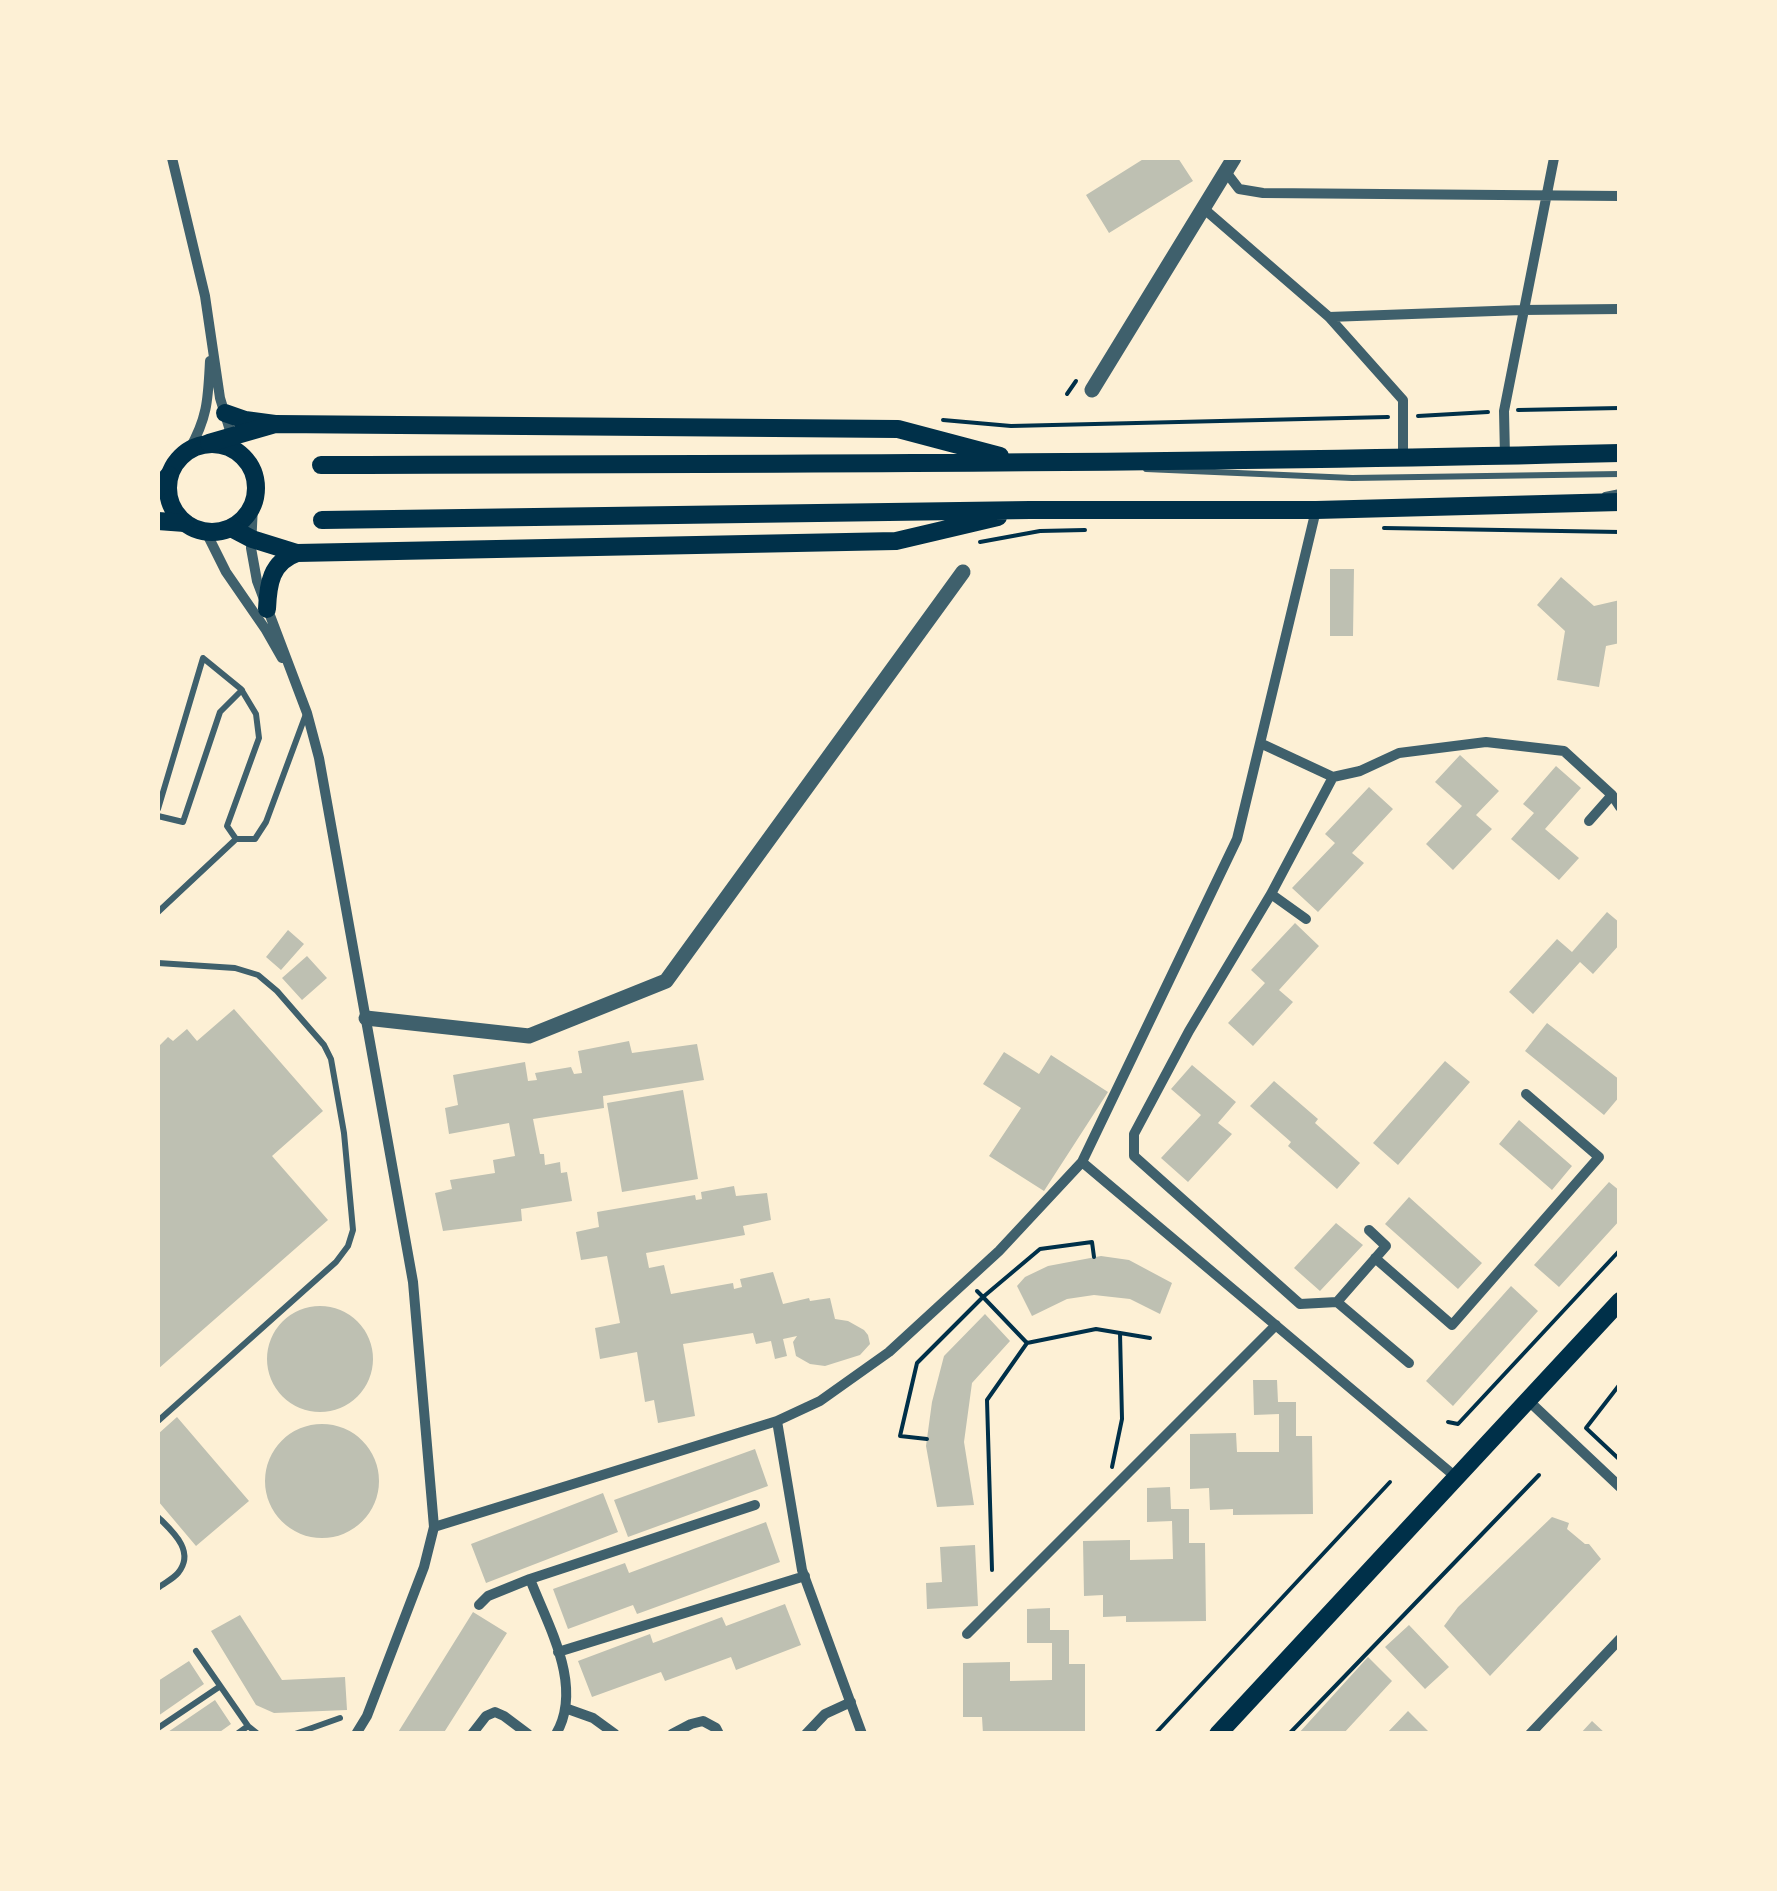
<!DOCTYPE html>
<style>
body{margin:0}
#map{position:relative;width:1777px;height:1891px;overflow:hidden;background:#fdf0d5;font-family:Georgia,serif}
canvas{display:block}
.frame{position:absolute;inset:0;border:160px solid #fdf0d5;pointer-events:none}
</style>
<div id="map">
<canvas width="1777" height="1891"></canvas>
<div class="frame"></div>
</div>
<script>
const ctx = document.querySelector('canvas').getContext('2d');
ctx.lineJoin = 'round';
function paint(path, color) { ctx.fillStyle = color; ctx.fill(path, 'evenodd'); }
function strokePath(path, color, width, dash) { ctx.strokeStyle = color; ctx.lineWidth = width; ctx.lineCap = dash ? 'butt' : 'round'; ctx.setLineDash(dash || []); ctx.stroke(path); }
paint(new Path2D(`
 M1145,158h33l15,23 -84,52 -23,-38z
 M1330,569h24l-1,67h-23z
 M1561,577l33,29 26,-6v43l-14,3 -7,41 -42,-7 8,-49 -28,-26z
 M1460,755l39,36 -23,24 16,14 -39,41 -27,-26 36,-38 -27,-24z
 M1556,766l25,22 -36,41 34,29 -20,22 -48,-41 23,-26 -11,-9z
 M1369,787l24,22 -41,44 12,10 -46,49 -26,-24 43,-45 -10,-9z
 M1607,912l13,11v21l-27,30 -13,-12 -47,52 -24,-22 48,-53 15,13z
 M1295,923l24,23 -40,44 14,12 -40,44 -25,-23 37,-40 -14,-13z
 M288,930l16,14 -23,26 -15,-13z
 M307,956l20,22 -25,22 -20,-22z
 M234,1009l89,102 -51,45 56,64 -170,149v-322l10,-10 5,4 14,-12 10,12z
 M1547,1023l73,57v16l-16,19 -79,-64z
 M629,1041l3,12 65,-9 7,36 -101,16 1,12 -71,11 7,35h4l1,11 15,-3 1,11 6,-1 5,29 -51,8 1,12 -79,10 -8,-38 17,-4 -2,-9 45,-7 -2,-13 22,-4 -6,-33 -60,11 -4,-26 13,-3 -5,-30 72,-13 3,19 9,-1 -2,-7 36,-6 3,7 8,-1 -4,-22z
 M1004,1052l35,22 12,-19 57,37 -64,99 -55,-35 32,-48 -38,-24z
 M1445,1061l25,21 -72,83 -25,-22z
 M1192,1065l44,37 -18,21 14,11 -44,48 -27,-24 40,-43 -30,-26z
 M1274,1081l44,38 -3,4 45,40 -23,26 -49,-43 3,-4 -41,-36z
 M683,1090l15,89 -76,13 -15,-89z
 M1519,1120l53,46 -20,24 -53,-46z
 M1609,1182l11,9v29l-61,67 -25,-22z
 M734,1186l2,10 31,-3 4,27 -28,6 2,9 -99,18 3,15 15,-3 7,29 62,-11 1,6 8,-2 -2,-8 33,-7 10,32 26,-6 1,3 20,-3 5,21 13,2 16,9 4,5 2,9 -10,11 -35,11 -15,-2 -14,-8 -3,-14 4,-6 -14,3 4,17 -12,3 -4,-18 -15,3 -3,-11 -70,11 12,72 -37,7 -4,-23 -9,2 -8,-50 -37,7 -5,-31 25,-5 -13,-67 -26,4 -5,-28 23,-5 -2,-15 98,-17 1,5 6,-1 -1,-7z
 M1409,1197l73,66 -24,26 -73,-65z
 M1336,1223l27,22 -43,46 -26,-23z
 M1101,1256l28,4 43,23 -12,31 -30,-15 -36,-4 -27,4 -35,17 -15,-30 8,-9 23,-11z
 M1511,1286l27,25 -85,95 -27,-25z
 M267 1359a53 53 0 1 1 106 0a53 53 0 1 1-106 0Z
 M985,1314l25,27 -38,42 -8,59 10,63 -37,2 -11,-61 6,-44 12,-46z
 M1253,1380h24l1,22h18v34h16l1,78 -80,1v-6l-23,1 -1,-22 -19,1v-55l46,-1 1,19h42v-38l-25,1z
 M177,1417l72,84 -53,45 -38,-45v-67z
 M265 1481a57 57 0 1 1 114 0a57 57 0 1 1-114 0Z
 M755,1449l13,37 -140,51 -14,-37z
 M1170,1487l1,22h18v34h16l1,78 -80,1v-6l-23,1v-22l-19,1 -1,-55 47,-1v20l43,-1 -1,-38 -25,1v-34z
 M603,1493l15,39 -132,51 -15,-39z
 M1552,1517l17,6 -2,6 18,15h4l12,15 -111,117 -46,-50 14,-19z
 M766,1522l14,40 -143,52 -4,-9 -65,24 -15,-40 72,-26 4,10z
 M975,1545l3,61 -51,3 -1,-26 16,-1 -2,-35z
 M785,1604l16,41 -65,25 -5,-13 -66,24 -4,-9 -69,25 -14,-36 72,-27 3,9 69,-26 4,9z
 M1050,1608v22h19v34h16v70h-102l-1,-17h-19v-54l47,-1v19l42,-1v-37h-25v-34z
 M473,1612l34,21 -64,101h-46z
 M240,1615l42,65 63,-3 2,33 -73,3 -18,-8 -45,-74z
 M1409,1625l40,42 -24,22 -40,-42z
 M1368,1657l24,24 -49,53h-45z
 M189,1661l15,23 -46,32v-35z
 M215,1700l16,24 -14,10h-52z
 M1408,1711l23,23h-45z
 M1592,1721l14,13h-26z`), '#bec0b2');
strokePath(new Path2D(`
 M1067,394l9,-13
 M1518,410l102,-2
 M1418,416l70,-4
 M943,420l68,6 377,-9
 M1384,528l236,4
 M980,542l60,-11 45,-1
 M977,1291l6,6 57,-48 52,-7 2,15
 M1620,1384l-34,44 34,32
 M1448,1422l10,2 162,-174
 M927,1439l-27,-3 17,-73 66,-66 44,46 69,-14 54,9
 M1112,1467l10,-48 -2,-86
 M992,1570l-5,-170 40,-57
 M1155,1734l235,-252
 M1289,1734l250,-259`), '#003049', 4);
strokePath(new Path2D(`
 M1146,469l206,9 268,-4
 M1605,495l15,-3
 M158,809l45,-151 38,31 15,25 3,24 -32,88 9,13
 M158,816l25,6 37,-110 22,-22
 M158,912l78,-73h19l11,-17 40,-108
 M158,963l77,5 23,7 19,16 47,54 7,14 13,74 9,97 -5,16 -12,16 -178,159
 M158,1517c14,14 38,34 20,56 -5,6 -14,10 -20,15
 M196,1651l52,75 10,8
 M158,1728l61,-41
 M237,1734l11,-8
 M295,1734l45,-16`), '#3f606c', 6);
strokePath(new Path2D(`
 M172,158l33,138 15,102 16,52
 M1226,172l13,17 24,4 357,3
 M1203,208l126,109 74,83v58
 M1329,317l193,-7 98,-1
 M189,450c19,-33 19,-52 21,-89
 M1505,456l-1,-45 50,-253
 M253,505l-2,43 6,33 50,132 12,45 94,524 21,245 -10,40 -57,149 -11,18
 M206,532l20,40 40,58 16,28
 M1260,743l73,34 -62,117 -82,137 -55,103v22l166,148 37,-2 49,-56 -17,-16
 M1333,777l27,-6 39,-18 87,-11 78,9 48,44 8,12
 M1589,821l23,-26
 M1271,894l35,25
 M1082,1162l375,316
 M1375,1258l77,67 147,-168 -73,-63
 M1337,1302l72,61
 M1526,1401l7,4 87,82
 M777,1421l25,149 60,164
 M434,1527l343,-106 43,-20 69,-49 110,-101 83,-89 155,-323 79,-329
 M479,1605l9,-9 42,-17
 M967,1634l309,-309
 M558,1652l247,-76
 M565,1708l28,10 22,16
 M472,1734l14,-18 9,-4 9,4 24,18
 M556,1734c28,-48 -8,-108 -26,-155l225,-74
 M672,1734l19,-10 12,-3 13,7 3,6
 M806,1734l19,-20 26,-12
 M1530,1734l90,-95`), '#3f606c', 10);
strokePath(new Path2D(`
 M1092,390l142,-232
 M366,1018l163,18 137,-55 297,-409`), '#3f606c', 15);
strokePath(new Path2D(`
 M225,413l20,7 30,4
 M168 488a44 44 0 1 1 88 0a44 44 0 1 1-88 0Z
 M1218,1734l402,-433`), '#003049', 18);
strokePath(new Path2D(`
 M209,443l66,-19 623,5 102,27
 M321,465c433,-1 866,-1 1299,-12
 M158,488l11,-13
 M322,520l708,-10h286l304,-8
 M158,521l27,2
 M231,528l21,11 45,14 599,-12 102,-24
 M267,609c1,-25 4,-47 30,-56`), '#003049', 18);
</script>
